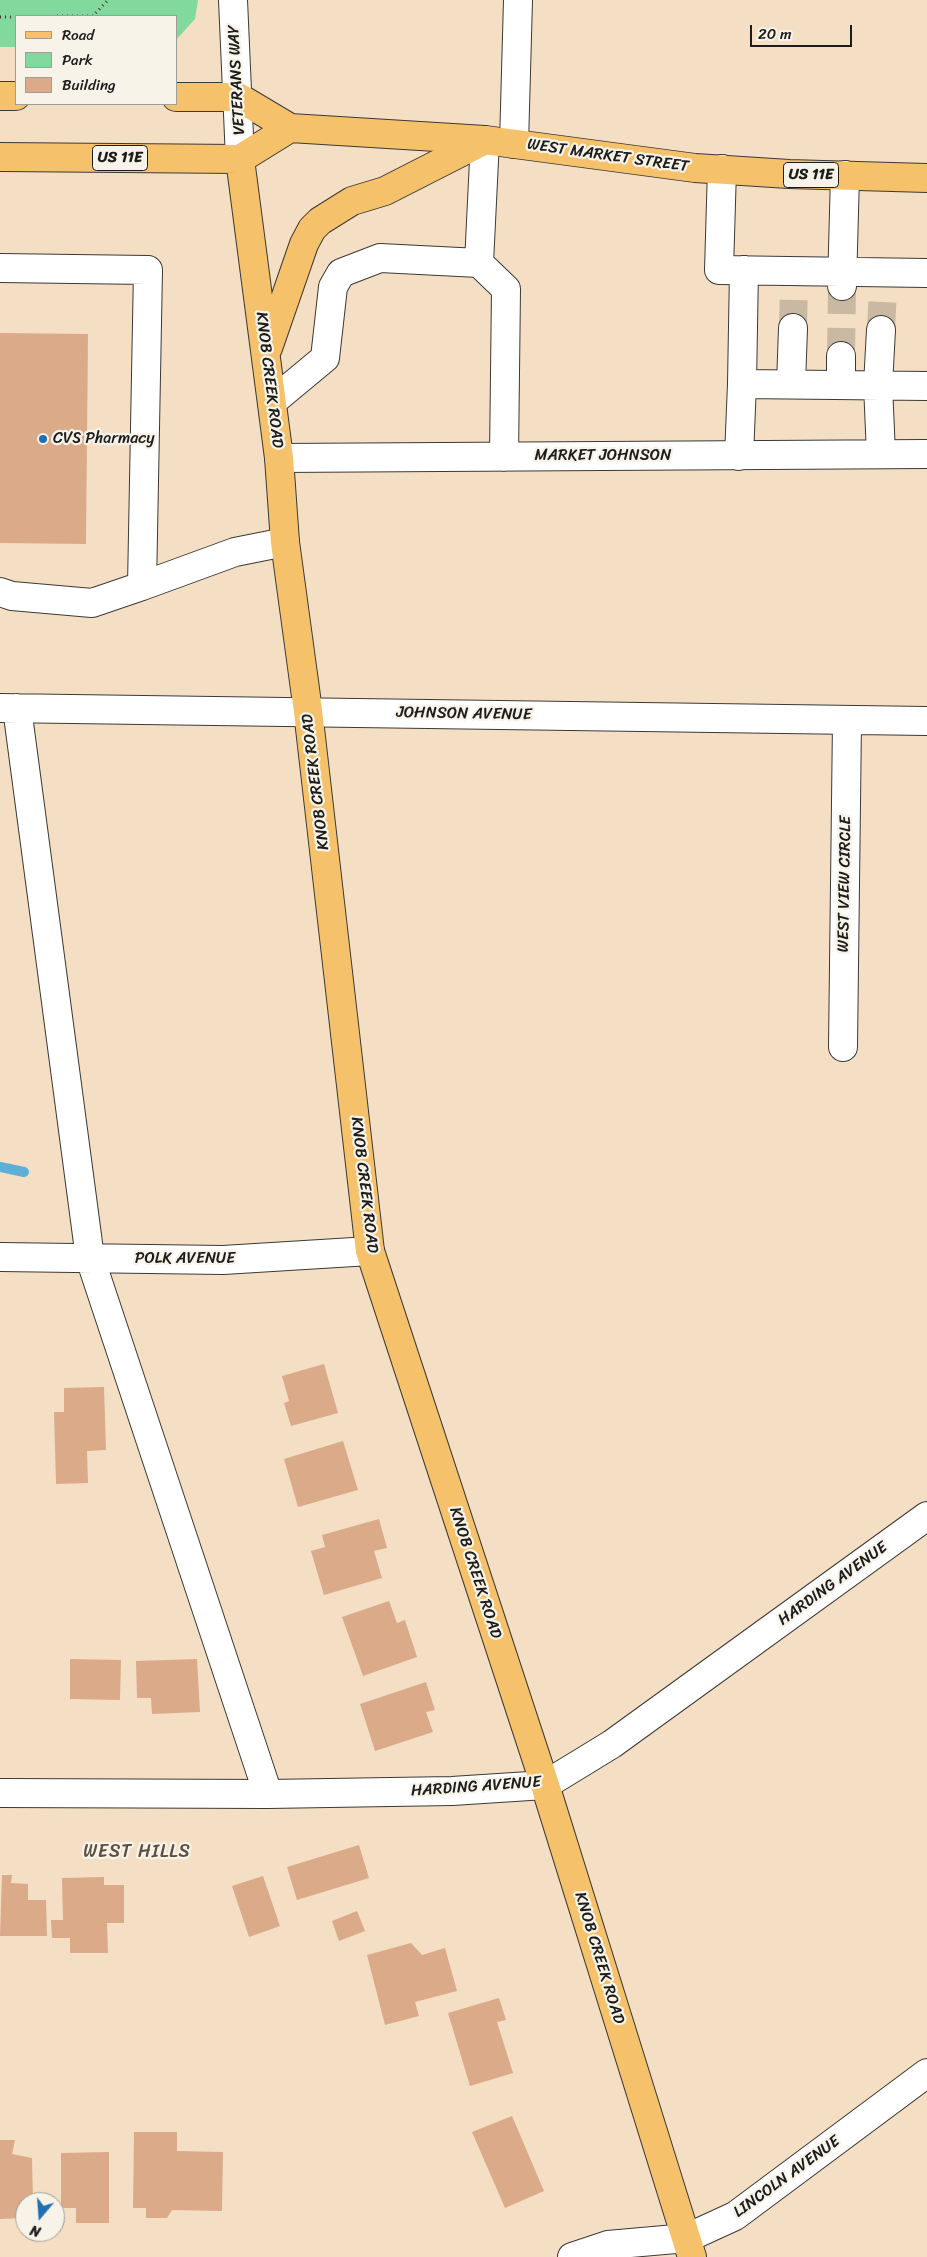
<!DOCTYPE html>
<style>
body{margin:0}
#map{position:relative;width:927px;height:2257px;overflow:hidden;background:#f4dfc4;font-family:Sriracha,sans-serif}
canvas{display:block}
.legend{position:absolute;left:15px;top:15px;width:162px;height:90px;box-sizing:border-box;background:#f7f3e8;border:1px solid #9f9d96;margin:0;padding:6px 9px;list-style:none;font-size:15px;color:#1c1c1c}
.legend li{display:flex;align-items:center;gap:10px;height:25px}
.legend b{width:25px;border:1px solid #9f9d96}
.north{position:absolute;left:15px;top:2192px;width:50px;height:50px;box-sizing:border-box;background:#f7f3e8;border:1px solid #9f9d96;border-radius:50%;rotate:198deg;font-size:14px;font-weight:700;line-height:20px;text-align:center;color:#1c1c1c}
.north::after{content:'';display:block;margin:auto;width:18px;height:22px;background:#1f6fb2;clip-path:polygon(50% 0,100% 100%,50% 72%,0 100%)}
.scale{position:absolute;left:750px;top:25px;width:102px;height:22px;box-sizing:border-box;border:2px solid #1c1c1c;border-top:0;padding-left:6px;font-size:15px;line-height:18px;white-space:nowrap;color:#1c1c1c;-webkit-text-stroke:4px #f7f3e8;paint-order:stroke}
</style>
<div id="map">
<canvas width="927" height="2257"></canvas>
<ul class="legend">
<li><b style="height:6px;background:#f5c16b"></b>Road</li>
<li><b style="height:14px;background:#82d99d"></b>Park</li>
<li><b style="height:14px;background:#daaa89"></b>Building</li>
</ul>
<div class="north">N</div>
<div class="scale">20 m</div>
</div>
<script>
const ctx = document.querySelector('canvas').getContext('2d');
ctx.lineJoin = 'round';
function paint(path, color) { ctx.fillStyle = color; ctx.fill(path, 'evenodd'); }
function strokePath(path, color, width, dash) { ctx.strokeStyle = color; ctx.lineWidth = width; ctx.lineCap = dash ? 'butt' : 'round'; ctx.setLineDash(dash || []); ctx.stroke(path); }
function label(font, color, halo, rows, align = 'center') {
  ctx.font = font + ' Sriracha,sans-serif'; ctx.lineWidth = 4.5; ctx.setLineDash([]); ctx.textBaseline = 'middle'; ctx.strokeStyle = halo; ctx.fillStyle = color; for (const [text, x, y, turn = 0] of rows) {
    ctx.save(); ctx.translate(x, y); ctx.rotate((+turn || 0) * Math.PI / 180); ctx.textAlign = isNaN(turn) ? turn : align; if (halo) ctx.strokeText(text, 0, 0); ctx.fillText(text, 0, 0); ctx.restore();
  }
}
paint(new Path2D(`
 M0,0h198l-3,19 -19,21v-24h-160v31h-16z`), '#82d99d');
strokePath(new Path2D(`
 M0,1167l24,5`), '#5dafd8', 10);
paint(new Path2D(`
 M0,333l88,1 -2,210 -86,-1z
 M324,1364l14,49 -47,13 -7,-23 5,-2 -7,-25z
 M104,1387l2,63 -19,1 1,32 -32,1 -2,-72h10v-24z
 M343,1441l15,49 -60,17 -14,-48z
 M379,1519l8,29 -13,3 8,27 -58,17 -13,-44 14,-4 -3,-12z
 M389,1601l8,22 8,-3 12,37 -54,19 -21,-59z
 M70,1659l51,1 -1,40 -50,-1z
 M197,1659l3,53 -48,2 -1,-16h-14l-1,-37z
 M426,1682l9,28 -9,2 7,20 -58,19 -15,-47z
 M359,1845l10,33 -72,22 -10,-33z
 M2,1875h10l-1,8 17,1v16h18l1,36h-47z
 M263,1876l17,50 -31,11 -17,-51z
 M104,1877v8h20v38h-17l1,30h-38v-15h-18l-1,-18h12l-1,-42z
 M357,1911l8,20 -26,10 -7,-20z
 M411,1943l11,12 23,-7 12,43 -42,11 4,14 -34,9 -18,-70z
 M499,1998l7,22 -9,2 16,51 -43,13 -22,-73z
 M512,2116l32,75 -39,17 -33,-76z
 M134,2132h43v19l46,1 -1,59 -50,-1 -5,8h-21v-10h-13z
 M0,2140h15l-3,14 20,4 1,44h-8l-2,2v14l-23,1z
 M109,2152v71h-33v-15h-15v-55z`), '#daaa89');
strokePath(new Path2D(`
 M793,328l1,-44
 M881,330l2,-41
 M841,356l1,-70`), '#c9b8a2', 28, [28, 14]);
const minor = new Path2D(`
 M233,0l7,159
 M514,144l4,-144
 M722,169l-3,101 208,3
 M479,263l6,-123
 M0,268l148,2 -6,316 93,-34 50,-10
 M744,270l-2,114 185,2
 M842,286l3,-111
 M791,384l2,-56
 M841,385v-29
 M272,402l53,-44 8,-71 8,-14 39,-15 99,5 27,26 -2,168
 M881,454l-3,-69 3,-55
 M739,456l3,-72
 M279,458l648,-4
 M0,592l12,4 80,7 50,-17
 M0,708l927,13
 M17,708l73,550 178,536
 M843,1047l4,-326
 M0,1257l223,3 147,-9
 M0,1793l268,1 184,-3 93,-6 67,-41 315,-228
 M572,2257l36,-12 79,-7 48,-22 192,-143`);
const major = new Path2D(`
 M0,96h16
 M176,97h62l52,31 195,12 210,28 94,6 138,4
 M0,157l240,2 50,-31
 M240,159l39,299 6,84 23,169 62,540 175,534 147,472
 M268,348l36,-104 8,-15 8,-8 32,-20 33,-10 100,-51`);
strokePath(minor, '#3c3935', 30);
strokePath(major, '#3c3935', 30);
strokePath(new Path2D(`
 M57,16h36l15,-16
 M0,17h16`), '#3c3935', 3, [1, 4]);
strokePath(minor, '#fff', 28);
strokePath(major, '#f5c16b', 28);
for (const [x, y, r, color] of [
 [43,439,5,"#1f6fb2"]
]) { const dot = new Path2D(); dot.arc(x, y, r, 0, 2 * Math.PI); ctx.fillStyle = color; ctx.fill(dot); strokePath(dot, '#f7f3e8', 2); }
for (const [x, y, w] of [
 [120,158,55],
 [811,175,55]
]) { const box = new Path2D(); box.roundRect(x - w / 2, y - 12.5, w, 25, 4); ctx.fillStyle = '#f7f3e8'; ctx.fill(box); strokePath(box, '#1c1c1c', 1); }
label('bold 15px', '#1c1c1c', null, [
 ["US 11E",120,158],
 ["US 11E",811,175]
]);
label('16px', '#1c1c1c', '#f7f3e8', [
 ["VETERANS WAY",237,80,-93],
 ["WEST MARKET STREET",608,156,8],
 ["KNOB CREEK ROAD",269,380,83],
 ["MARKET JOHNSON",603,456],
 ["JOHNSON AVENUE",464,714,1],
 ["KNOB CREEK ROAD",316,782,-97],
 ["WEST VIEW CIRCLE",845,884,-89],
 ["KNOB CREEK ROAD",364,1185,83],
 ["POLK AVENUE",185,1259],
 ["KNOB CREEK ROAD",475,1573,72],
 ["HARDING AVENUE",833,1584,-36],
 ["HARDING AVENUE",476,1787,-4],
 ["KNOB CREEK ROAD",599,1958,73],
 ["LINCOLN AVENUE",787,2177,-36]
]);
label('16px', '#1c1c1c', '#f7f3e8', [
 ["CVS Pharmacy",53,439]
], 'left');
ctx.letterSpacing = '1px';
label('18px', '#5e4e42', '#f7f3e8', [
 ["WEST HILLS",137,1852]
]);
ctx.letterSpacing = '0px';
</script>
